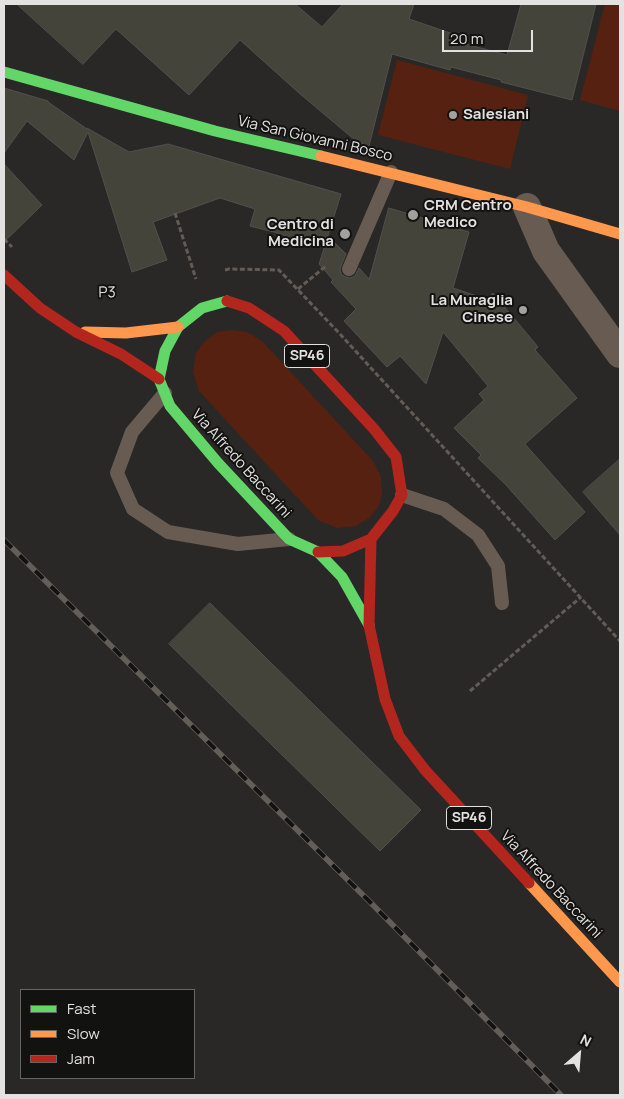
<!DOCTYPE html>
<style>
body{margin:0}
#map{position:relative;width:624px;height:1099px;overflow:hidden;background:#292827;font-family:Manrope,sans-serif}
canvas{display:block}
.frame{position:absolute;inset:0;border:5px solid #e3e2e0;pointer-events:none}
.legend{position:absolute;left:20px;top:989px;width:175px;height:90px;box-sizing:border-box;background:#121211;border:1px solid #666564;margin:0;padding:6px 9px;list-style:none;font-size:15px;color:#e3e2e0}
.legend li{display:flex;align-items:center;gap:10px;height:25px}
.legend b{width:25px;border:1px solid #666564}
.north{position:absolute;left:554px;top:1029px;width:50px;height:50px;-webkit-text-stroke:4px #121211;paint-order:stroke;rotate:27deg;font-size:14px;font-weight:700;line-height:20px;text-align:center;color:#e3e2e0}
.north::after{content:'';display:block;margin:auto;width:18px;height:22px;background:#e3e2e0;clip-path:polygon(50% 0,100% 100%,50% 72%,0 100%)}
.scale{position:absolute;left:442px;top:30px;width:91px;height:22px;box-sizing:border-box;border:2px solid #e3e2e0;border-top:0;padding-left:6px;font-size:15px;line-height:18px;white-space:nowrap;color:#e3e2e0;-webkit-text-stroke:4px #121211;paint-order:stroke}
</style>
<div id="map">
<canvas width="624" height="1099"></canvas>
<div class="frame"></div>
<ul class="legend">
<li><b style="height:6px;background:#63d668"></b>Fast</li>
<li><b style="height:6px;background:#ff974d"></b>Slow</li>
<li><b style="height:6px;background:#b3261e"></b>Jam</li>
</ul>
<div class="north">N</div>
<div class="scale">20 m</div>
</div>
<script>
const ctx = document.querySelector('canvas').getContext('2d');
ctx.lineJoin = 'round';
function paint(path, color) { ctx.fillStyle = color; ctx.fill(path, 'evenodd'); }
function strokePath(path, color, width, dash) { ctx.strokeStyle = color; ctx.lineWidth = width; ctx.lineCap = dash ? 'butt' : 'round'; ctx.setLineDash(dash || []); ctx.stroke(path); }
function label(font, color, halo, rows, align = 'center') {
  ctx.font = font + ' Manrope,sans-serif'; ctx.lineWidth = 4; ctx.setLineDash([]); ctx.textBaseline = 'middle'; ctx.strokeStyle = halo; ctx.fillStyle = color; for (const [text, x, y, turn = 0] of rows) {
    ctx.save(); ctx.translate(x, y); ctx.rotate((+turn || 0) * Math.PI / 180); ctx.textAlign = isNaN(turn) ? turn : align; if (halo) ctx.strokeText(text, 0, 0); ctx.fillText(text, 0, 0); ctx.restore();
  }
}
paint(new Path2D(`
 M605,4h15v107l-40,-11z
 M397,60l131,35 -18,74 -132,-34z
 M231,330l16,2 15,9 111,120 8,16 1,16 -3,13 -10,12 -13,8 -19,2 -19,-8 -119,-129 -6,-19 3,-19 9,-12 12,-9z`), '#572111');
const building = new Path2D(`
 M17,4h278l27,23 21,-23h71l-5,15 50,17 -1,6 49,13 14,-51h75l-24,96 -71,-18v-2l-50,-13 -1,3 -58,-16 -23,92 -13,-5 -57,-48 -59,-53 -51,55 -73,-66 -33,35z
 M4,88l44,13v1l39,27v-1l42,24 39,-8 173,50 -17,54 -50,-16 -24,-6 5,-17 -35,-11 -67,24 14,38 -35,12 -44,-140 -14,28 -47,-39 -23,32z
 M4,164l38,41 -38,37z
 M389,208l80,24 -16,56 33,11 7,-6 45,54 -3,3 42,48 -52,46 60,68 -30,28 -49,-55 -28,-27 3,-3 -27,-27 30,-28 -5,-6 9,-8 -45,-54 -17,52 -26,-28 -13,11 -43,-46 12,-12 -25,-27 2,-2 -14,-16 9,-28 18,18 -5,12 -1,4 2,5 4,2 4,1 5,-2 4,-8 10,11z
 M620,459v76l-37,-43z
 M210,603l211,207 -41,41 -211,-207z`);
paint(building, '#45443a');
strokePath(building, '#51504f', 1);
strokePath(new Path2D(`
 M175,213l21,66
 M4,239l8,8
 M225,270l4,-1 50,1 61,64 280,307
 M298,289l28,-23
 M470,691l111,-94`), '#635c56', 3, [5, 2.5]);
strokePath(new Path2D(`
 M349,269l42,-97
 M165,393l-33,39 -15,41 16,36 35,23 70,12 51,-5
 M402,495l42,14 34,26 20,31 4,37`), '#685c52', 14);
strokePath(new Path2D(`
 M527,207l19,44 74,103`), '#685c52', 28);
strokePath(new Path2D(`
 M4,72l211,59 106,25
 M227,301l-25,7 -24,19 -13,24 -6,28 11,27 48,57 71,76 29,13 24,25 27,48`), '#63d668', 11);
strokePath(new Path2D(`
 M321,156l206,51 93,27
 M85,332l41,1 52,-6
 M529,883l91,99`), '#ff974d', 11);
strokePath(new Path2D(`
 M4,275l36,33 36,24 45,22 38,25
 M227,301l22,7 35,23 90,98 22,28 6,38 -9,16 -22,28 -28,12 -25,1
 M371,539l-2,86 16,74 14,37 26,34 104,113`), '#b3261e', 11);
const rail = new Path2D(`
 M4,540l367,363 190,192`);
strokePath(rail, '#645e59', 5.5);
strokePath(rail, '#121211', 4, [11]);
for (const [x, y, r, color] of [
 [453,115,5,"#a2a19f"],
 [413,215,6,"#a2a19f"],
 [345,234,6,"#a2a19f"],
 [523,310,5,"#a2a19f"]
]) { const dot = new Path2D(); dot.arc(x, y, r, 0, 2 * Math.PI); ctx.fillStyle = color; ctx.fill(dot); strokePath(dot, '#121211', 2); }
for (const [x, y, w] of [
 [307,356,45],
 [469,818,45]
]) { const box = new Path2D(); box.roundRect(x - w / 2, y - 11.5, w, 23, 4); ctx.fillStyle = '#121211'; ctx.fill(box); strokePath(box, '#e3e2e0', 1); }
label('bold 14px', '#e3e2e0', null, [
 ["SP46",307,356],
 ["SP46",469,818]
]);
label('bold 15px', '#e3e2e0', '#121211', [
 ["Salesiani",463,115],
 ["CRM Centro",424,206],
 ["Medico",424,223],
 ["Centro di",334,225,"right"],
 ["Medicina",334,242,"right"],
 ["La Muraglia",513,301,"right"],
 ["Cinese",513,318,"right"]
], 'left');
label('15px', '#e3e2e0', '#121211', [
 ["Via San Giovanni Bosco",315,139,13],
 ["P3",107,293,-1],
 ["Via Alfredo Baccarini",241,464,48],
 ["Via Alfredo Baccarini",551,885,47]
]);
</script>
